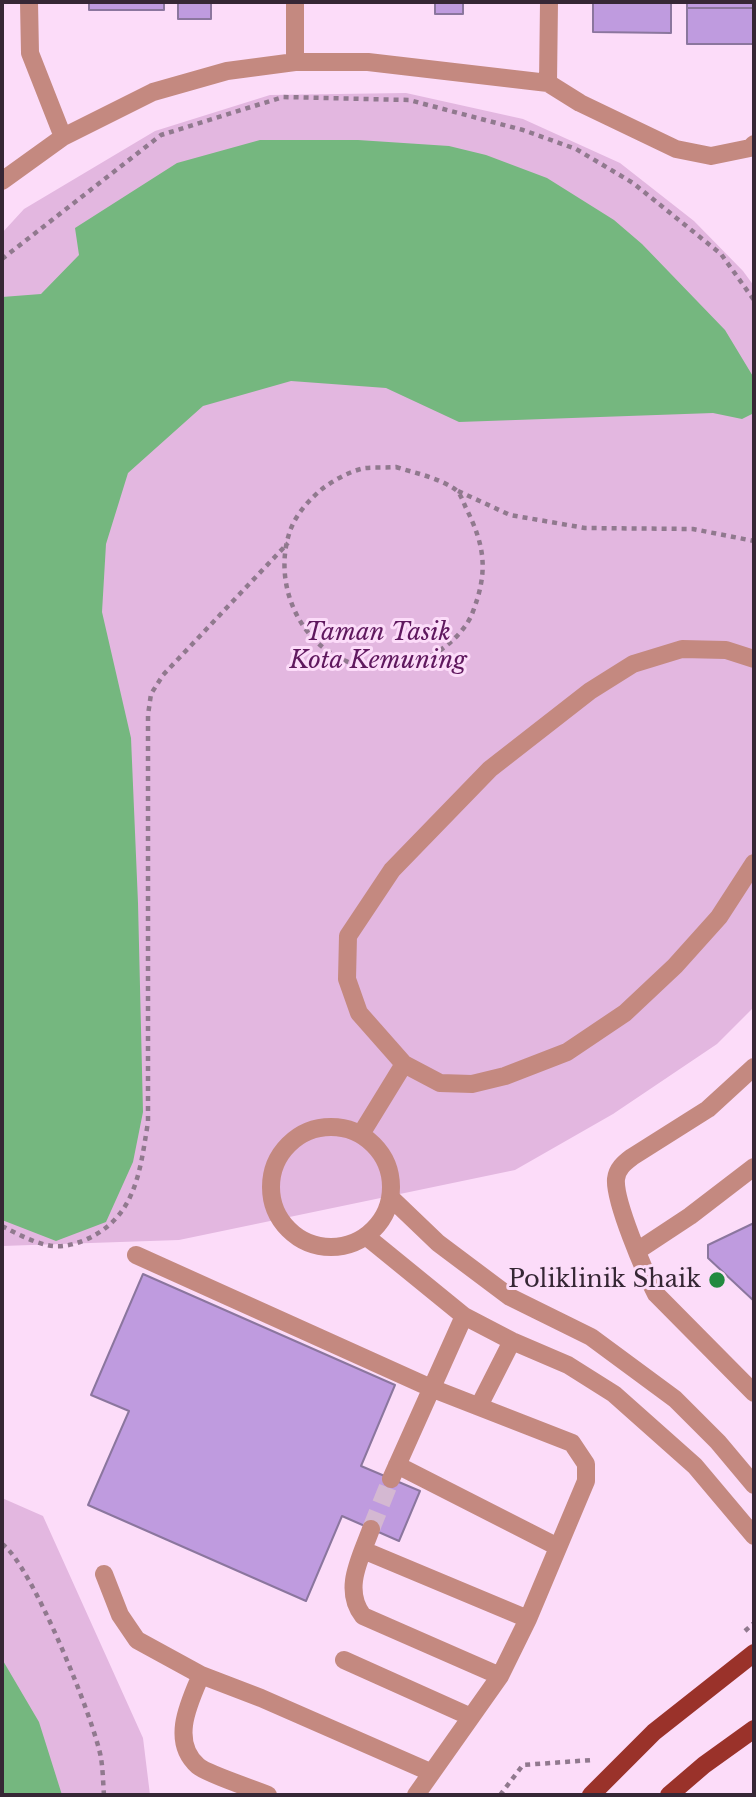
<!DOCTYPE html>
<style>
body{margin:0}
#map{position:relative;width:756px;height:1797px;overflow:hidden;background:#fcdcf9;font-family:"Libre Baskerville",serif}
canvas{display:block}
.frame{position:absolute;inset:0;border:4px solid #362735;pointer-events:none}
</style>
<div id="map">
<canvas width="756" height="1797"></canvas>
<div class="frame"></div>
</div>
<script>
const ctx = document.querySelector('canvas').getContext('2d');
ctx.lineJoin = 'round';
function paint(path, color) { ctx.fillStyle = color; ctx.fill(path, 'evenodd'); }
function strokePath(path, color, width, dash) { ctx.strokeStyle = color; ctx.lineWidth = width; ctx.lineCap = dash ? 'butt' : 'round'; ctx.setLineDash(dash || []); ctx.stroke(path); }
function label(font, color, halo, rows, align = 'center') {
  ctx.font = font + ' "Libre Baskerville",serif'; ctx.lineWidth = 6; ctx.setLineDash([]); ctx.textBaseline = 'middle'; ctx.strokeStyle = halo; ctx.fillStyle = color; for (const [text, x, y, turn = 0] of rows) {
    ctx.save(); ctx.translate(x, y); ctx.rotate((+turn || 0) * Math.PI / 180); ctx.textAlign = isNaN(turn) ? turn : align; if (halo) ctx.strokeText(text, 0, 0); ctx.fillText(text, 0, 0); ctx.restore();
  }
}
paint(new Path2D(`
 M406,93l117,26 97,44 74,58 49,50 11,15v721l-37,37 -104,70 -98,56 -336,70 -177,6v-1013l22,-24 131,-78 115,-36z
 M2,1498l41,18 100,222 7,57h-148z`), '#e3b7e0');
paint(new Path2D(`
 M260,140h98l91,6 37,9 61,23 67,42 28,24 83,86 29,48v35l-12,6 -29,-6 -254,9 -73,-34 -95,-7 -88,25 -75,67 -22,71 -4,68 29,126 7,165 5,209 -10,50 -27,60 -50,19 -54,-21v-923l39,-3 38,-39 -4,-27 102,-65z
 M2,1659l37,63 23,73h-60z`), '#75b77f');
const building = new Path2D(`
 M89,2h75v8h-75z
 M178,2h33v17h-33z
 M435,2h28v12h-28z
 M593,2h78v31l-78,-1z
 M687,2h67v6h-67z
 M687,8h67v36h-67z
 M754,1223v78l-46,-43v-13z
 M143,1274l252,111 -34,81 59,25 -21,50 -57,-25 -36,85 -218,-96 41,-94 -38,-16z`);
paint(building, '#bf9bdf');
strokePath(building, '#8b769e', 2);
strokePath(new Path2D(`
 M371,1529l20,-50`), '#d4b8d2', 18, [18, 9]);
strokePath(new Path2D(`
 M2,259l159,-124 122,-38 126,3 114,30 53,19 57,34 88,71 33,46
 M396,467c19,6 44,11 60,23 5,4 7,12 10,18 20,40 22,65 6,106 -9,22 -38,45 -60,49 -20,4 -38,6 -58,1 -55,-17 -82,-81 -64,-133 6,-17 19,-31 32,-42 12,-9 28,-18 43,-21 10,-1 21,0 31,-1z
 M458,491l52,24 75,13 108,1 61,12
 M2,1226c14,7 30,16 45,19 13,3 26,0 38,-5 51,-22 55,-69 63,-118v-407l3,-21 12,-19 125,-132
 M2,1544c29,19 92,175 99,214 2,12 2,25 3,37
 M745,1631l9,-8
 M500,1795l23,-30 69,-5`), '#90798e', 4.5, [5, 5]);
strokePath(new Path2D(`
 M29,2l1,51 33,84
 M295,2v60
 M548,83l1,-81
 M2,181l61,-44 90,-45 74,-21 68,-9h73l180,21 32,20 96,46 35,7 39,-8 4,-4
 M754,659l-28,-9 -44,-1 -49,15 -43,27 -100,78 -98,101 -44,66 -1,43 12,34 45,51 36,19 32,1 33,-8 62,-24 58,-39 50,-47 44,-49 35,-54
 M754,1067l-46,42 -76,48c-8,6 -15,12 -16,22 -2,22 29,94 40,115l98,99
 M271 1187a60 60 0 1 1 120 0a60 60 0 1 1-120 0Z
 M361,1134l43,-70
 M391,1198l47,45 72,54 81,40 84,62 43,43 36,43
 M367,1237l97,79 48,25 56,24 46,29 81,72 59,70
 M637,1251l53,-35 64,-49
 M136,1255l295,133 141,55 14,21v17l-58,138 -28,57 -84,119
 M479,1406l33,-65
 M397,1465l161,82
 M391,1479l73,-163
 M371,1529c-10,28 -29,60 -8,87l137,60
 M363,1550l165,69
 M104,1574l16,41 17,25 64,35 60,23 169,74
 M344,1660l127,57
 M201,1675c-12,28 -31,66 -3,91 9,8 56,23 70,29`), '#c48980', 18);
strokePath(new Path2D(`
 M591,1795l63,-63 100,-79
 M669,1795l35,-30 50,-36`), '#9a322a', 18);
for (const [x, y, r, color] of [
 [717,1280,9,"#238a40"]
]) { const dot = new Path2D(); dot.arc(x, y, r, 0, 2 * Math.PI); ctx.fillStyle = color; ctx.fill(dot); strokePath(dot, '#fcdcf9', 2.5); }
label('italic 24px', '#5f185e', '#fcdcf9', [
 ["Taman Tasik",378,633],
 ["Kota Kemuning",378,661]
]);
label('24px', '#362735', '#fcdcf9', [
 ["Poliklinik Shaik",701,1280]
], 'right');
</script>
